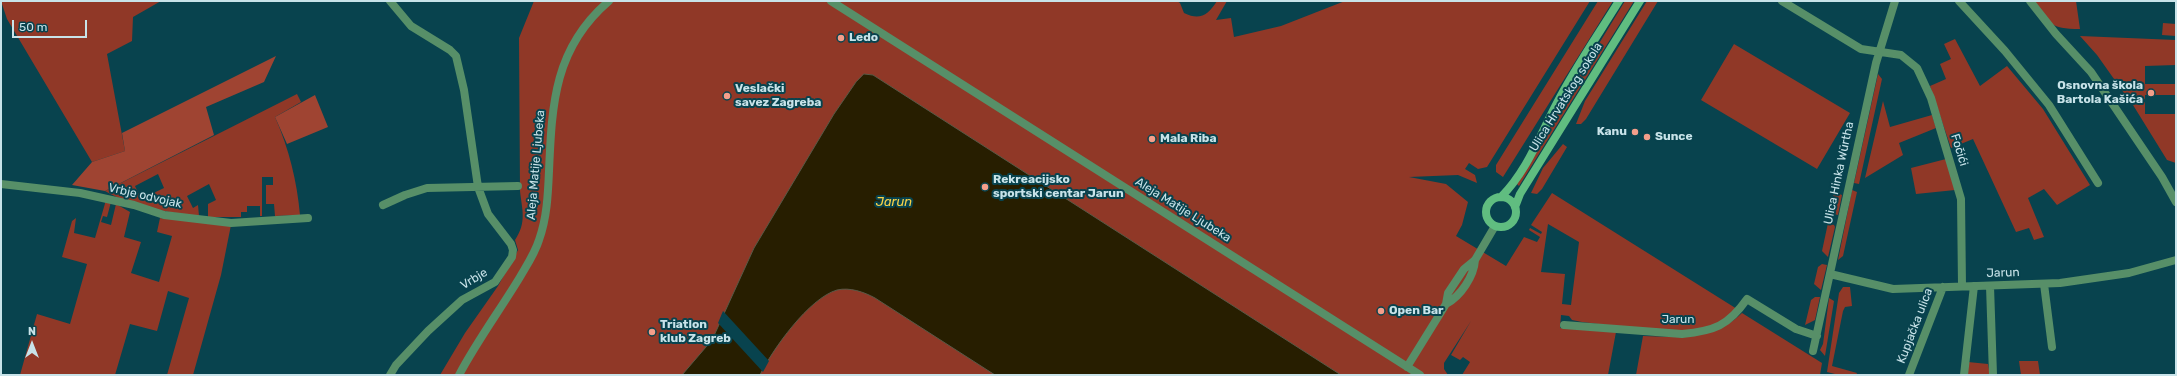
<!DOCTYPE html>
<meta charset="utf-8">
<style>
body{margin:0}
#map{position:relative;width:2177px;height:376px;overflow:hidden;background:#08434e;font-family:Rubik,sans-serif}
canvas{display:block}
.frame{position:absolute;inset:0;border:2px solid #c8e3e9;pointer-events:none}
.north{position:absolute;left:12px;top:324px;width:40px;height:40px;-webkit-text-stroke:3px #08434e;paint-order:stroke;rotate:0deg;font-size:11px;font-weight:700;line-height:16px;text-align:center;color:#c8e3e9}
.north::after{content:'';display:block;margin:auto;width:14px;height:18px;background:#c8e3e9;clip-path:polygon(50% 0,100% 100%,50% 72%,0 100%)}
.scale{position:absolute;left:12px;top:20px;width:75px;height:18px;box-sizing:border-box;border:2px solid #c8e3e9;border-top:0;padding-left:5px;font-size:12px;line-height:14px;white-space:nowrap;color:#c8e3e9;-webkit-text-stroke:3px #08434e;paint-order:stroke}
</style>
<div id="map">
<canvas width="2177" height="376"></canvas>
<div class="frame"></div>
<div class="north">N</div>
<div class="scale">50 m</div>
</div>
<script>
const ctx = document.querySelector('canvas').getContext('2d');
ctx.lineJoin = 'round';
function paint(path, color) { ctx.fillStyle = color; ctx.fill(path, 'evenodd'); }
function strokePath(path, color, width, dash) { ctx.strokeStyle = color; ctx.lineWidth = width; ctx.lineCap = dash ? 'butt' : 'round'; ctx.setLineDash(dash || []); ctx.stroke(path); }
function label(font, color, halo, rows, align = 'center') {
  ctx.font = font + ' Rubik,sans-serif'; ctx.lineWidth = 4; ctx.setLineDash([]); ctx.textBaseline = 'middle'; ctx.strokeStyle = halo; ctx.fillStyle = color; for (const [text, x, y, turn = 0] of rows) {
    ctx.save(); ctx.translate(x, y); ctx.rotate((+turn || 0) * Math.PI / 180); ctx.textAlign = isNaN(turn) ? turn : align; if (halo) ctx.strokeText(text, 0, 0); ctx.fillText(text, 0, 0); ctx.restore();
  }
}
paint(new Path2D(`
 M1,1h160l-28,16 -1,24 -25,13 18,97 -33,11 -85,-143z
 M534,1h643l3,2 4,10c16,8 24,2 33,-12h10l-11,19 15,-2 3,19 47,-11 64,-25h245l-103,166 -9,2 -9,-6 -4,6 10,6 2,8 -19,-8 -49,2 37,7 22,18 -6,23 -6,11 50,30 18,-29 13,5 3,-5 -11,-7 1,-2 11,6 1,-2 -11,-7 21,-32 185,116c-4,3 -8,7 -12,10 -31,22 -106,7 -143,3l-10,-2 -3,-4 -8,-1 -1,13 56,4 -8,43h-146l8,-13 -7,-5 -3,3 -9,-5 20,-34 -27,42v6l4,6h-1008l25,-42 33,-47 20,-36 -3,-10c12,-18 7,-30 5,-49l-1,-153zM1548,224l31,18 -8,63 -9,-1 3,-30 -24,-2z
 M1598,1h15l-110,176 -7,-5v-7z
 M1625,1h9l-115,185 -2,-2 28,-46 14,-29z
 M1647,1h11l-72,118 -5,5h-5l9,-23z
 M2032,1h44l4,28c-31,0 -30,-6 -48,-28z
 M2163,23l13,1v12l-14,-1z
 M2080,36l96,4v25l-31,1v18h31v11h-31v4l-14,4 -34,-48z
 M1955,39l25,47 27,-20 36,43 47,76 -33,20 -13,-16 -16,9 16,39 -10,3 -5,-12 -13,4 -43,-93 -22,9 -21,-62 16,-7 -6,-15 11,-5 -7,-15z
 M1734,44l116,69 -33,56 -116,-69z
 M1878,74l4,5 -23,105 -5,-1z
 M297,94l4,8 -26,15c14,32 22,64 25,98l-25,1 -1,-12h-8v-19h7v-8h-11v39h-2v-10h-13v6h-6v5h-33v-13l8,-4 -7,-16 -22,12 6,12 5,-3 1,11c-33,-4 -65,-8 -94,-25zM158,174l6,14 -23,11 -6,-13z
 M1883,101l7,26 42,-12 4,13 -37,15 4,12 -38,23z
 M2145,102v12h31v49l-9,-3 -34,-55z
 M1563,144l4,3 -25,42 -5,5 -6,-1 12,-25z
 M1946,159l9,31 -39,4 -5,-26z
 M1852,190l5,2 -14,64 -5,4z
 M1834,192l8,3 -4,20 -8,-2z
 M106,200l5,2 -4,15 -4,-1 -2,6 10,3 5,-21 14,8 -6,25 17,5 -10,31 28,9 13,-46 -15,-4 3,-14 71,7 -10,50 -28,100h-26l22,-77 -21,-7 -11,40 -27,-7 -15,51h-95l17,-61 33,10 17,-60 -25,-7 10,-36 4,-3 -2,15 21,5z
 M1828,223l6,2 1,2 -7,30 -6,-6z
 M1822,264l5,1 -6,25 -7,-6 4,-17z
 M1843,287h7l2,19 -7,1 -2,4 -11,55 25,7 -1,2h-17l-12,-3 12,-79z
 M1815,297h5l-5,23 -10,5 6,-25z
 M1829,298l5,3 -9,55 -5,-6 3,-6z
 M1742,313l80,50 -2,12h-184l7,-39c35,1 72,4 99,-23z
 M2019,361h19l2,14h-19z
 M1968,362l20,2 2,11h-22z`), '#903827');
paint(new Path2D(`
 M276,56l-12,26 -58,25 8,28 -109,56 -33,-6 20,-23 33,-11 -3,-18z
 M315,95l13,32 -41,17 -12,-27z`), '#9f4432');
const water = new Path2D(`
 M864,74l9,1 468,300h-346l-120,-77c-11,-6 -25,-11 -38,-8 -28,8 -65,60 -77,85h-78l30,-35 42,-92 80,-134 22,-32z`);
paint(water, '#271e00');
strokePath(water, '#575946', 1);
paint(new Path2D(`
 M723,311l46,50 -6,11 -45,-49z`), '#08434e');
strokePath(new Path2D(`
 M831,1l589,374
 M1782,1l79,48 40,6 16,13 14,30 30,101 1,87
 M1959,1l46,50 44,54 49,78
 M2030,1l26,33 35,38 71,105 14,25
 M1,184l79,9 54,12 30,10 67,8 77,-5
 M383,205l22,-10 22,-7 91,-2
 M1830,274l63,15 167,-6 69,-10 47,-13
 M2044,284l8,63
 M1990,286l3,89
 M1446,304c15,-8 28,-28 29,-44
 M1564,325l118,9c32,-3 46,-8 65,-35l49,30 21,7
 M1813,351l63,-288 19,-62
 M1407,367l39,-63 2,-11 16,-24 11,-9 20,-34
 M390,375l6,-10 32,-34 34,-31 33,-18 17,-25 1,-7 -2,-6 -23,-30 -10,-27 -14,-97 -8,-34 -6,-6 -39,-24 -21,-25
 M459,375c18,-34 41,-65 61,-98 7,-12 15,-24 19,-37 8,-22 9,-46 10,-69 3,-67 5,-123 60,-170
 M1909,375l34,-88
 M1964,375l10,-89`), '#578f68', 8);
strokePath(new Path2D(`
 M1486 212a15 15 0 1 1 30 0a15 15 0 1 1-30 0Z
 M1501,197c26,-26 39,-62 56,-94 18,-35 41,-68 62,-102
 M1515,207l5,-13 120,-193`), '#60bd80', 8);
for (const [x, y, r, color] of [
 [841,38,4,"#f49e8a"],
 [2151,93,4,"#f49e8a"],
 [727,96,4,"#f49e8a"],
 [1635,132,4,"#f49e8a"],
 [1647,137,4,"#f49e8a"],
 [1152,139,4,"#f49e8a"],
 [985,187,4,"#f49e8a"],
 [1381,311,4,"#f49e8a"],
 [652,332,4,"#f49e8a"]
]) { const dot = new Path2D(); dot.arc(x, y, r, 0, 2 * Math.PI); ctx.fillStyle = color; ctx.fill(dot); strokePath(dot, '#08434e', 1.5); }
label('bold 12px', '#c8e3e9', '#08434e', [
 ["Ledo",849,38],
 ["Osnovna škola",2143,86,"right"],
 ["Bartola Kašića",2143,100,"right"],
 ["Veslački",735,89],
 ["savez Zagreba",735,103],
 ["Kanu",1627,132,"right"],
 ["Sunce",1655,137],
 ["Mala Riba",1160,139],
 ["Rekreacijsko",993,180],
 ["sportski centar Jarun",993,194],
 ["Open Bar",1389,311],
 ["Triatlon",660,325],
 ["klub Zagreb",660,339]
], 'left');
label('12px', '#c8e3e9', '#08434e', [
 ["Ulica Hrvatskog sokola",1566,97,-58],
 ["Fočići",1959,150,73],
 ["Aleja Matije Ljubeka",536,165,-85],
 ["Ulica Hinka Würtha",1839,173,-78],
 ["Vrbje odvojak",145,196,13],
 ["Aleja Matije Ljubeka",1183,210,32],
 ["Jarun",2003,273,-2],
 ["Vrbje",474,279,-31],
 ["Jarun",1678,320],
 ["Kupjačka ulica",1915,326,-69]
]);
label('italic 13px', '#f8d248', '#08434e', [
 ["Jarun",894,202]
]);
</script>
